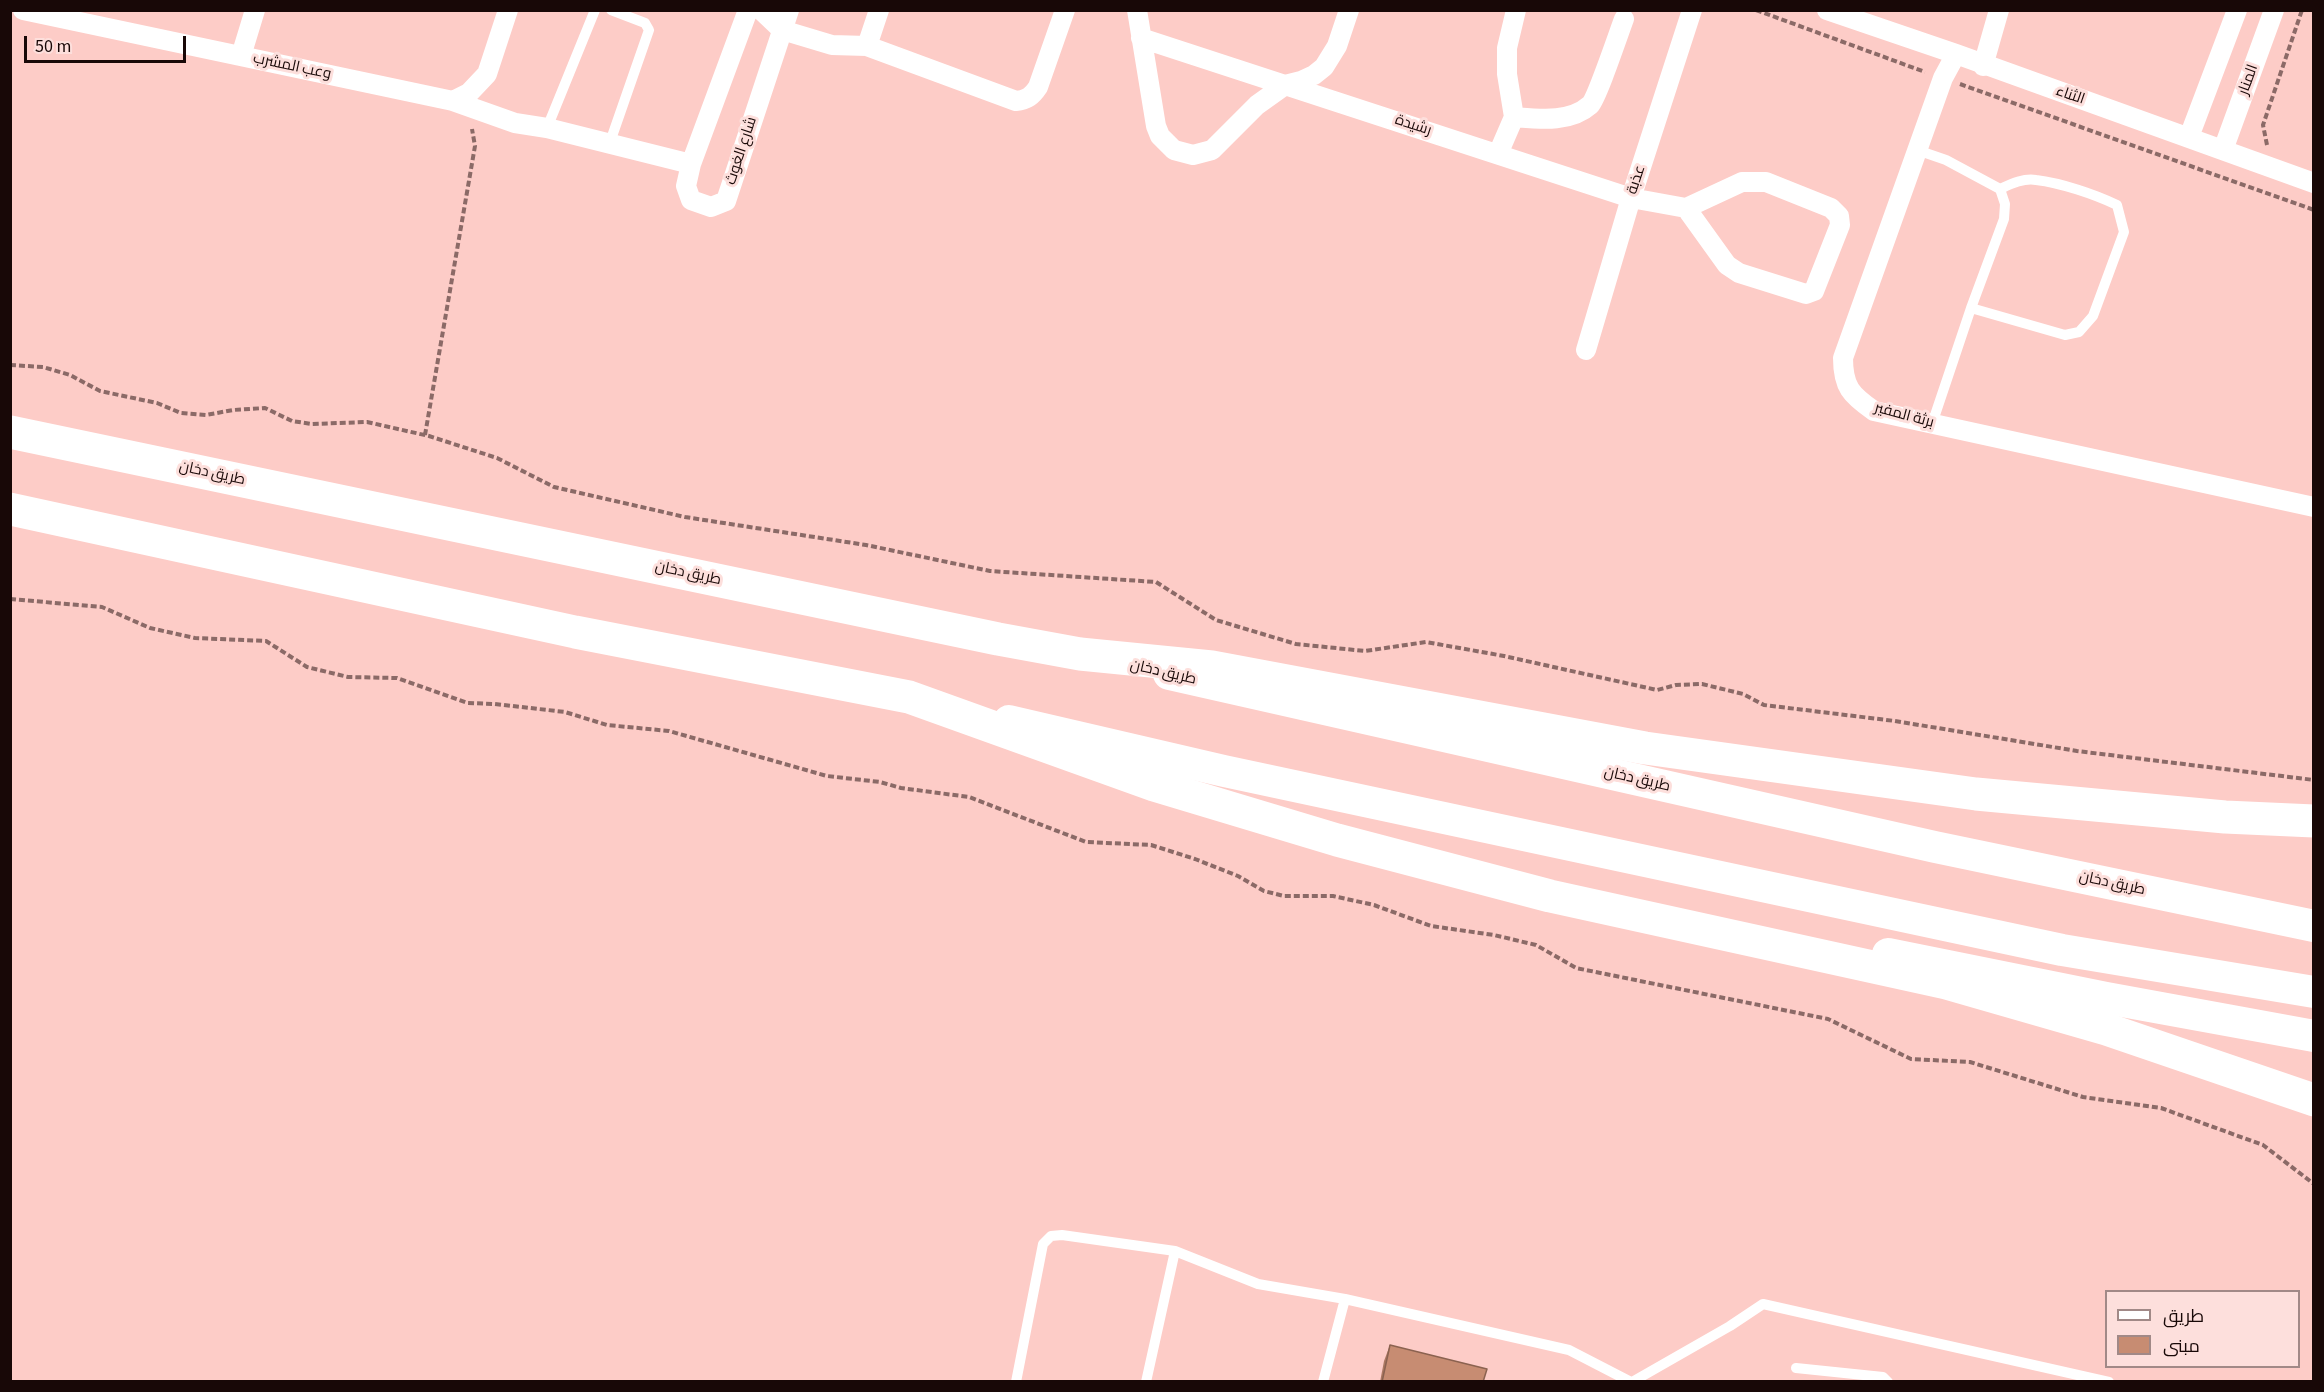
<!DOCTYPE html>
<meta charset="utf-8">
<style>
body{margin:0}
#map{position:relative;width:2324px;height:1392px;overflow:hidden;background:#fdccc7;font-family:"Source Sans 3",Cairo,sans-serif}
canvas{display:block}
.frame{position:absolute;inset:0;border:12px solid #180807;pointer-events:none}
.legend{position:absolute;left:2105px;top:1290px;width:195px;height:78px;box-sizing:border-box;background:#fddfdc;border:2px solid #a18987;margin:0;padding:8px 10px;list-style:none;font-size:18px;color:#180807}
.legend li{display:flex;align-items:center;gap:12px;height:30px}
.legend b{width:30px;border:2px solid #a18987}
.scale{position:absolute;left:24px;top:36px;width:162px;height:27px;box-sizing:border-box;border:3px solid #180807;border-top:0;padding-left:8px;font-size:18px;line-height:21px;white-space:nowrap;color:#180807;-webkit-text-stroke:4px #fddfdc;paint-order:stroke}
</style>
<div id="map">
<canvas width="2324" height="1392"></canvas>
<div class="frame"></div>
<ul class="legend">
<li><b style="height:8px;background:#fff"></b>طريق</li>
<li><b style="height:16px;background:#c78c72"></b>مبنى</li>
</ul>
<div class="scale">50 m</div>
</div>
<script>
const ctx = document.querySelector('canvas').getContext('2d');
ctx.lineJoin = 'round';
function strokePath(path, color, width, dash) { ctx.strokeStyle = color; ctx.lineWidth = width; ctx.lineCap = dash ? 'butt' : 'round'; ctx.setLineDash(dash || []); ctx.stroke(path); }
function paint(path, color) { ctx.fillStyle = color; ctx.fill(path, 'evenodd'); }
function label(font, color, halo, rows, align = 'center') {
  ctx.font = font + ' "Source Sans 3",Cairo,sans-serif'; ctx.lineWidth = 6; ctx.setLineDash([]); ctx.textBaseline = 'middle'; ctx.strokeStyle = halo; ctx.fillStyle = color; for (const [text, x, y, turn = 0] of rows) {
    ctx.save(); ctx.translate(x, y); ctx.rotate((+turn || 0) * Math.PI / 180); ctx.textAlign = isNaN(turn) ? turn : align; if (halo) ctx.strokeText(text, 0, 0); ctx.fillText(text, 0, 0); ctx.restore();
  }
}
strokePath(new Path2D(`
 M1756,10l169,62
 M1960,84l354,126
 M2267,145l-4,-20 39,-115
 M10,365l33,2 27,8 30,16 57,12 24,10 25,2 27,-5 32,-2 27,13 20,3 55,-2 62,14 68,22 57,29 131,30 181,28 124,26 166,11 60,38 80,24 69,7 61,-9 78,14 153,34 19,-5 26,-1 41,10 21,11 131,16 182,30 237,29
 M425,435l50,-289 -3,-17
 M10,599l92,8 48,21 45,10 71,3 41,26 41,10 49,1 71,25 27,1 70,8 42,13 62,6 158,45 53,6 21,6 68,9 117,45 65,3 44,14 43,17 26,15 20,5h49l41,9 57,21 63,9 42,10 40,23 252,51 83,40 59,3 113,35 78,11 102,37 51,39`), '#8b6a67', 4, [6, 3]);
strokePath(new Path2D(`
 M547,128l48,-118
 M609,145l40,-115 -4,-7 -34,-13
 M1917,150l29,10 54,29 5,15 -1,15 -33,89 -39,116
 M1971,308l94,27 14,-3 14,-16 31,-84 -7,-27c-23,-11 -56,-22 -81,-25 -13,-2 -25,4 -36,9
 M1796,1368l87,9 5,5
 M1016,1382l27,-138 8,-8 11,-1 113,16 83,33 87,15 224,51 62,32
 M1146,1382l29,-131
 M1323,1382l22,-83
 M1632,1382l98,-56 33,-22 346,78`), '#fff', 10);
strokePath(new Path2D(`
 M23,10l430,91 16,-8 18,-19 21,-64
 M748,10l-57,154 -5,22 5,14 20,7 15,-6 63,-191
 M761,10l21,20 50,15 35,1 149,55c11,-1 16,-5 22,-14l27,-77
 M1137,10l19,116 4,10 14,14 19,5 19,-5 45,-45 28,-20 16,-4 13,-6 10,-8 13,-21 12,-36
 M1827,10l129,44 358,129
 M1141,38l490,160 55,10 56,-26h24l65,26 8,8 1,9 -26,66 -8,3 -67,-21 -12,-8 -41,-57
 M867,46l12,-36
 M1956,54l-13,24 -100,280c0,29 8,37 31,53l440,96
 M241,56l14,-46
 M1983,66l16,-56
 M453,101l62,22 32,5 144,36
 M1514,117c25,2 56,6 76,-12 7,-7 29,-73 34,-86
 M2189,137l48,-127
 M2223,150l51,-140
 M1498,154l16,-37 -7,-43v-26l9,-38
 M1586,350l45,-152 61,-188`), '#fff', 20);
strokePath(new Path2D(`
 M1169,674l766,173 379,79
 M1009,721l215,50 838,179 252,42
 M1888,954l218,44 208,38`), '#fff', 32);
strokePath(new Path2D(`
 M10,432l988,207 82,15 132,13 433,81 331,46 249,23 89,4
 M10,509l565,123 334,65 245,88 183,55 213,56 396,87 160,46 208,71`), '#fff', 33);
paint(new Path2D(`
 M1390,1345l93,37h-103l4,-21z`), '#ab7862');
const building = new Path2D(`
 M1390,1345l97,24 -4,13h-101z`);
paint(building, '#c78c72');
strokePath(building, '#8b6250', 1.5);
label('15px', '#180807', '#fddfdc', [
 ["وعب المشرب",292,67,12],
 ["المنار",2249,80,-70],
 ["الثناء",2070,96,19],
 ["رشيدة",1413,126,18],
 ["شارع الغوث",742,151,-72],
 ["عذبة",1637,180,-72],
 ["برثة المفير",1904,416,15],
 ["طريق دخان",212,474,12],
 ["طريق دخان",688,574,12],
 ["طريق دخان",1163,673,13],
 ["طريق دخان",1637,780,13],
 ["طريق دخان",2112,884,12]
]);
</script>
